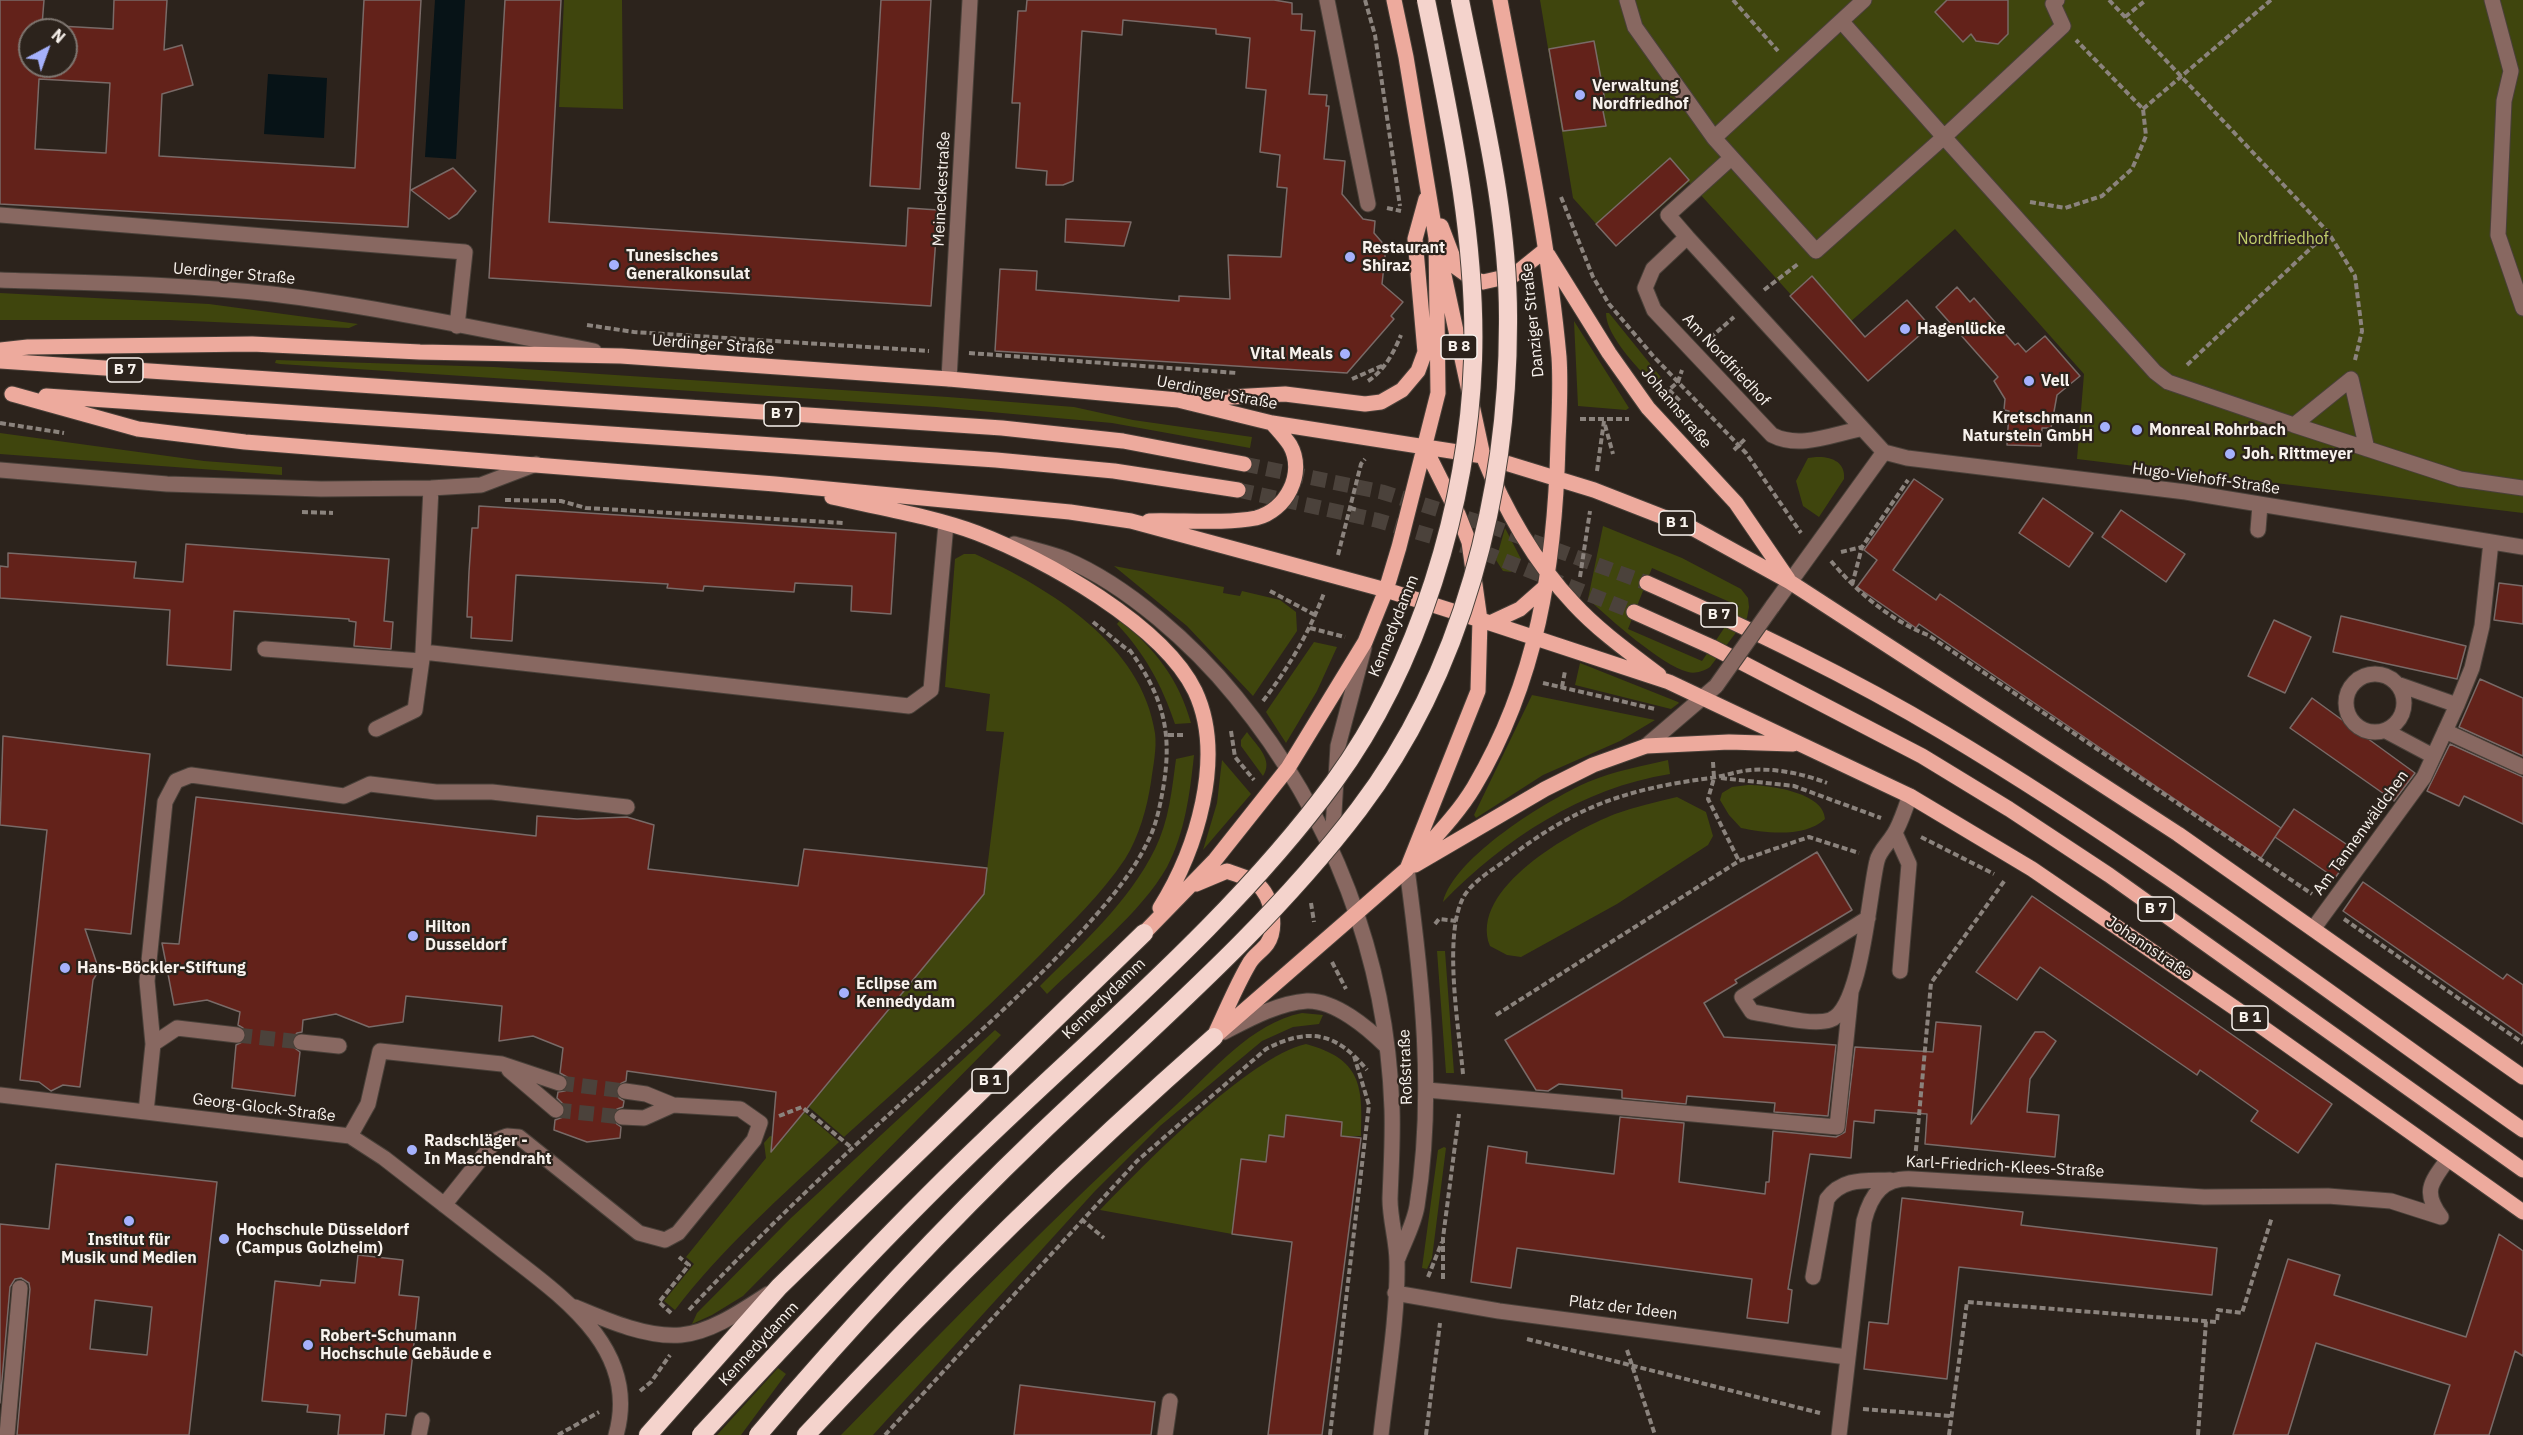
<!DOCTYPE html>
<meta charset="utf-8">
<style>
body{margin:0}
#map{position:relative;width:2523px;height:1435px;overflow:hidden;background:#2c231c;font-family:"IBM Plex Sans",sans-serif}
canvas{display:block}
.north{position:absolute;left:18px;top:18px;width:60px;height:60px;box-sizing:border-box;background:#2c231c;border:2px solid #7e7670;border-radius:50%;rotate:41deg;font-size:16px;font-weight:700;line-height:24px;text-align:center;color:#f8f2ed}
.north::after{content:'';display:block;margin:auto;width:21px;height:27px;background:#a5b1fc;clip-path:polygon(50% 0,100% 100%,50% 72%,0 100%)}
</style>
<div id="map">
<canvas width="2523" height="1435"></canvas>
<div class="north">N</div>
</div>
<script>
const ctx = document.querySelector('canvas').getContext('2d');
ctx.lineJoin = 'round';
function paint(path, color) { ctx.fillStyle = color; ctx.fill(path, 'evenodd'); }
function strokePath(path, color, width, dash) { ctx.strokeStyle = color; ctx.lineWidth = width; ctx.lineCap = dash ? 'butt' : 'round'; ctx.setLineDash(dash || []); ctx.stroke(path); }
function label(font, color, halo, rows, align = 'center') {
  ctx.font = font + ' "IBM Plex Sans",sans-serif'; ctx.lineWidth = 4.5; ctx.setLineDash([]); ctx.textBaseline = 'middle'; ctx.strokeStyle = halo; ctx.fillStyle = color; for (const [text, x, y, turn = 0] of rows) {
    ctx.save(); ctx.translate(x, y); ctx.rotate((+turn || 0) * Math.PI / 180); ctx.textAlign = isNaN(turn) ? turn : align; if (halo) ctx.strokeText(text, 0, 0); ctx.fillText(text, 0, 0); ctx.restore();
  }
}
paint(new Path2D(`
 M564,0h58l1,109 -64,-2z
 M1540,0h983v513l-446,-54 7,-85 -129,-145 -124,110 -142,-157 -73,64 -43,-48z
 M0,293l209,11 149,20 -9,4 -180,-8h-169z
 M1606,313h3l55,68 -7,7c-16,-17 -51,-51 -51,-75z
 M1574,321l55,87 -3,2 -48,-4z
 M276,360l218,7 454,30 126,10 59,13 119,17 -2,11 -138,-25 -176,-16 -656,-43 -5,-1z
 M0,433l204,28 78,6v8l-282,-21z
 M1816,457c15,-1 30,5 28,22l-25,38 -16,-11 -7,-25 12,-23z
 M1603,526l79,32 59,31 7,9 1,9 -2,11 -37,49c-6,4 -15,7 -22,5 -27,-7 -78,-53 -100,-73zM1652,568l87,38 -37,55 -74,-32z
 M1505,528l16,31 -10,13 -8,-1 -7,-11z
 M964,554h11c74,34 167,90 180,179 2,16 -2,33 -4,49 -4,26 -12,55 -26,77 -24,36 -55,65 -84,95 -63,64 -130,123 -197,183l-35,-30 175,-213 20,-162 -18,-1 4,-37 -45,-7 10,-128z
 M1114,566l110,21 -1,6 17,3 2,-5 38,9 16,12 1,19 -44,65 -66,-70z
 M1120,620c35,29 59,59 71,103l-16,1c-13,-39 -30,-70 -58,-100z
 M1314,642l23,5 -20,44 -31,52 -20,-31z
 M1580,663l98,39 1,1 -8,6 -96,-24z
 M1532,695l123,25 -35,21 -77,34 -67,43 -2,-3z
 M1247,732c10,14 27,28 16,44l-22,-30v-6z
 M1194,755c-4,38 -9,78 -27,112 -26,46 -82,90 -120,127l-7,-8c41,-41 89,-84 115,-137 14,-28 17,-60 21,-90z
 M1222,760l29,34 -48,56 14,-47z
 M1668,760l2,14c-88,14 -166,65 -227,128 11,-45 104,-102 145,-120 26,-11 54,-16 80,-22z
 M1748,785c20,0 76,7 77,34 -20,19 -60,14 -84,9l-12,-13 -9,-15 2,-7 10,-6z
 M1677,797l29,15 7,24 -5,9 -91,59 -96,53 -14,-2 -17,-9c-22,-57 82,-115 125,-132 20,-7 41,-12 62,-17z
 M1437,951h8l9,122h-8z
 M1302,1013l21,2 -4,9 -26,3 -31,14 -102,85 -65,65 -222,244h-32c110,-112 218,-224 334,-329 37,-34 76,-83 127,-93z
 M995,1030l6,5 -258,261 -31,19 -20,9 5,-11 94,-95z
 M1306,1044c55,15 57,41 55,92h-20l1,-14 -58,15 -15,-2 -3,27 -25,-3 -9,75 -132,-24c43,-44 148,-153 206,-166z
 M804,1112l35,30c-56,53 -118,107 -164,168l-11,-9 30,-37 -8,-7 80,-99 -2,-15 6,-7 13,3z
 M1444,1147l2,1 -14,110 -5,11 -5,-1 16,-118z
 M778,1368l8,6 -45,61h-24z`), '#3f450d');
paint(new Path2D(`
 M435,0h30l-9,159 -31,-2z
 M268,74l59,4 -3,60 -60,-4z`), '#071317');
const building = new Path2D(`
 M0,0h44l-2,25 71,4 1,-29h53l-3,50 18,-5 11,40 -31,9 -3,62 196,12 9,-168h57l-13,227 -408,-23zM30,30h36v36h-36zM39,79l71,4 -4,70 -71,-4z
 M505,0h56l-12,222 357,24 2,-38 30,2 -7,96 -442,-28z
 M881,0h50l-11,189 -50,-3z
 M1027,0h247l18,3v11h10l-1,16 14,1 -6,63 18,1 -1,11h3l-5,53 21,2 -3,33 21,25 12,2 -1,12 12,14 -4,37 21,18 -12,14 3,3 -47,54 -352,-22 5,-82 37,2 -1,19 143,11v-5l51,3 -2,-44 53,2 6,-69 -10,-1 3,-32 -20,-3 6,-62 -20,-2 4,-50 -34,-4v-5l-93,-9 -1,15 -40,-4 -9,150 -10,4h-17l1,-14 -31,-3 4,-65h-8l2,-30 4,-62h8z
 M1947,0h61v34l-10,10 -22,-3 -5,-7 -8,8 -28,-30z
 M1594,41l12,65h-4l4,20 -43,5 -14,-82z
 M1670,158l19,22 -73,66 -20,-22z
 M453,168l23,23 -19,23 -8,5 -38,-29z
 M1066,219l65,3 -7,24 -59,-4z
 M1812,276l53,61 42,-37 23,26 -62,55 -78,-85z
 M1957,287l13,15 4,-4 41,47 3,-2 8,9 19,-16 35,40 -23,19 -6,33h-9l-1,18 -34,-1 2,-34 -5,-1 1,-11 -11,-18 4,-4 -62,-70z
 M1914,479l29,20 -50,71 43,30 4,-6 341,234 -20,30 -342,-234 -3,4 -59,-41 20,-27 -13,-10z
 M2043,498l50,35 -24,34 -50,-34z
 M479,506l417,27 -5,81 -40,-3 1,-25 -57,-3 -1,9 -90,-6 -1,5 -36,-3 1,-4 -152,-9 -4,66 -41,-3 1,-21h-5l2,-45 3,-44h6z
 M2121,510l64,44 -19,28 -64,-45z
 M186,544l203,15 -5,62 9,1 -2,27 -37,-3 2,-24 -7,-1v-2l-115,-8 -3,59 -64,-5 3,-55 -170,-12v-32l8,1v-14l128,9 -2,16 49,4z
 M2499,583l24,3v38l-29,-4z
 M2341,616l125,30 -9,33 -124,-27z
 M2274,620l37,17 -26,56 -37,-17z
 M2480,679l43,19v58l-64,-29z
 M2312,698l103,75 -21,28 -104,-73z
 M3,736l147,18 -19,180 -46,-5 14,41 -6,10 -13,107 -17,-2 -12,6 -12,-9 -19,-2 27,-250 -47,-5z
 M2450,744l73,33v47l-59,-28 -5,10 -32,-15z
 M196,797l340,39 1,-20 40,3 50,-2 27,8 -6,44 150,17 6,-37 183,19 -3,26 -213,258 5,-60 -149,-21 -1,10 -8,4 -3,5 4,8 5,3 -1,6 -6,2 -5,7 2,6 7,5 -1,11 -33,4 -33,-12 1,-10 8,-3 3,-6 -1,-5 -8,-8 1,-6 7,-1 3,-5 -1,-9 -7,-4 3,-25 -30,-12 -34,5 3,-35 -96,-10 -3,26 -34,5 -33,-13 -33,6 -1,12 -5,1 -6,7 1,6 8,6 -5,44 -63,-8 4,-43 8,-4 3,-5 -4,-8 -5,-3 2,-13 -33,-12 -33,5 -12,-62 17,1z
 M2294,809l61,41 -20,28 -60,-41z
 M1817,852l35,58 -117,70 2,3 -33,20 20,34 112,8 -8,71 -54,-4 1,-9 -88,-7 -1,8 -64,-6v-8l-63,-6 -11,7 -12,-1 -31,-50z
 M2363,882l140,97 4,-5 16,11v51l-180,-125z
 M2032,896l300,208 -34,49 -47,-32 7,-10 -58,-41 -3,5 -157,-108 -23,33 -41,-28z
 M1936,1022l45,4 -10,98 64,-92h9l12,9 -26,38 -3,33 32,3 -4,42 -130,-13 2,-30 -52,-4 -1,13 -20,-2 -3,37 -41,-4 -22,135 4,1 -4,33 -41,-5 5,-39 -235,-31 -6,40 -40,-6 17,-136 39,6 -1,11 88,11 6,-57 64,6 -5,59 86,12 1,-12h3l4,-51 63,6 9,-5 10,-85 78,5z
 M1286,1115l56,7 -1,14 20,2 -39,297h-54l24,-193 -60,-8 9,-75 25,3 3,-27 15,2z
 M56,1164l161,18 -28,253h-172l13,-146 -1,-6 -8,-5 -6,1 -5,8 -10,116v-179l49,5zM95,1300l57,7 -5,48 -57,-6z
 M1902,1198l121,14 -2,13 196,23 -5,47 -253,-28 -12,112 -83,-10 5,-47 19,2z
 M2499,1234l24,17v105l-8,-5 -26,84h-55l16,-50 -134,-42 -28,92h-55l55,-176 52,16 -6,20 132,42z
 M358,1255l45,5 -4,35 20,2 -13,119 -20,-2 -2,21h-46l2,-20 -33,-3 1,-7 -46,-4 13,-120 45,5 1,-6 34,3z
 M1020,1385l135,17 -4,33h-137z`);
paint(building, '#63221a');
strokePath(building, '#796a67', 1.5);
strokePath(new Path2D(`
 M237,1035l64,7
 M559,1083l66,8
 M556,1110l66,7`), '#4b423b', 15, [15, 8]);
strokePath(new Path2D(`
 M1244,464l138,28 100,31 165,60
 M1238,490l138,30 99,29 159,63`), '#4b423b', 15, [15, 8]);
const minor = new Path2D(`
 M1327,0l41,204
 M1627,0l8,27 79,111 102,113 128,-114 211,235 13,10 126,43
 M2492,0l19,71 -7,30 -6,134 25,73
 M1842,22l102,115 119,-111 -10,-22 4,-4
 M1714,138l150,-138
 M0,215l465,37 -8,74
 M1687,237l-19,-22 62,-56
 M0,280c91,3 182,4 272,14 108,13 216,37 322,57
 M949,379l21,-379
 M1860,429c-29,6 -61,20 -88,6l-118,-125 -9,-22 8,-19 34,-32 197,215
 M2367,449l-16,-70 -57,46 166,54 63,9
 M1884,452l23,6 279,34 337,55
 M0,470l167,14 154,5 110,-1 50,-3 55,-21
 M431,488l-8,164 486,54 22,-16 15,-166
 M2258,530l2,-25
 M1014,544c17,5 35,9 51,15 62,26 129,86 171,138 96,117 151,261 156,412 1,30 -1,60 -2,90 0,21 7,42 7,63 1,53 -10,118 -16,173
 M1772,607l112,-155
 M265,649l156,12
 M2346 703a29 29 0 1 1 58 0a29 29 0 1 1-58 0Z
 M2400,685l57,20
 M376,729l39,-19 8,-58
 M2386,731l47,25
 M2445,731l78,36
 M1646,746l70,-60
 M1895,833l14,31 -9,107
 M1332,846l6,-100 26,-98
 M1868,918l-126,79 10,15c20,3 60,14 78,8 32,-11 39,-128 47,-159 2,-10 12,-18 17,-27 7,-11 11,-26 16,-38
 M2313,929l111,-152 33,-72 15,-37 10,-42 9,-84
 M1224,1032c25,-13 54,-29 83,-31 28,-1 61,27 79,45
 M301,1042l38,4
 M153,1044l24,-16 60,7
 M509,1070l47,40
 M1427,1090l410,37 14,-135
 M0,1095l350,41 34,22c36,28 72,56 108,84 60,48 150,102 124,193
 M146,1112l7,-68 -6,-63 18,-179 11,-21 15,-6 153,21 26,-12 66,8h56l135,15
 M622,1117l22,1 29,-13
 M350,1136l18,-32 12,-53 122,13 57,19
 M444,1205l52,-65 11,-4 12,1 120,96 26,7 13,-7 76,-93 6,-17 -20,-14 -67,-4 -27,-11 -21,-3
 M2441,1217c-19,-25 -10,-35 7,-58
 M1398,1258c6,-16 16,-34 19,-52 18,-111 5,-226 -10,-337
 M1813,1277l14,-78c16,-22 39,-18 63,-19
 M1395,1293l104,18 348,46
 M575,1307c31,13 72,31 106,28 31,-3 62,-25 87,-41
 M7,1435l13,-147
 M419,1435l3,-15
 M1165,1435l5,-34
 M1839,1435l25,-214c7,-27 19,-44 49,-42l291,18 124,-1 63,5 50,16`);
const major = new Path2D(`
 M1394,0l12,57 30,181 47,218c21,52 52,107 91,148 25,27 56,49 85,71
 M1441,226l16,42 14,10 12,4 31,-7 31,-25
 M1548,255l61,98 39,55 88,95 52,76
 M0,350l28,-3 224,-3 168,8 201,4 328,23 229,21 94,23 211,33 111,34 100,39 96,53 388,252 345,243
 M0,361l1002,67 121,13 121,23
 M12,394l126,35 107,13 530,42 295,28 61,9 255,69 104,33 179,59 241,114 122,73 216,148 275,195
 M46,396l950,64 118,11 124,19
 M1196,399l89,-5 80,10 16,-2 21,-12 16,-19 7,-19 -10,-113 11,-40
 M832,497c48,11 99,19 145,36 68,26 186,92 218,158 31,66 1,160 -35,217
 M1149,521c33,-1 75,3 107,-3 30,-7 50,-45 34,-73 -5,-8 -12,-15 -18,-22
 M1647,583c101,45 202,93 297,150 201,120 388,262 579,397
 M1634,612l78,35 210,109 87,53 100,66 414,295
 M1490,623l30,-14 26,-23
 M1415,865l130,-76 48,-24 53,-19 83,-4 64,2
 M1407,869c22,-26 49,-52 67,-82 63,-106 81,-221 84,-343 1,-28 3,-58 1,-87 -11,-120 -37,-239 -59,-357
 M1196,884l31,-13c10,4 21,6 30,13 15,12 21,44 10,60 -5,7 -14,12 -18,20 -13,22 -22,45 -33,68
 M1144,933l71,-73 73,-92 77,-126 21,-52 13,-43 39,-154 -2,-155
 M1214,1037l193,-168 71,-178 2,-71 -11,-78 -11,-28 -33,-66`);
const highway = new Path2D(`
 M648,1435l131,-148 365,-354
 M806,1435c130,-139 265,-272 408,-398`);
strokePath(minor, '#494039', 17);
strokePath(major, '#494039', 17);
strokePath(highway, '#494039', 20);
strokePath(new Path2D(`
 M1365,0l10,35 25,171
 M1733,0l45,51
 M2109,0l219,232 27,44 7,55 -7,29
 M2125,17l21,-17
 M2143,109l128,-109
 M1561,197l32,80 16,27 45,53 92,96 55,80
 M2030,202l35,6 37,-12 30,-27 14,-33 -3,-27 -67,-69
 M1387,208l14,3
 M1764,290l34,-26
 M587,325l47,7 295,19
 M1710,338l24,-21
 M969,353l268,20
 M2187,365l141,-133
 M1352,379l32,-14
 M1368,381c16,-10 26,-29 33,-46
 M1669,390l12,12
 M1664,394l14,-12 4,-12
 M1580,419h49
 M0,423l64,10
 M1605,425l8,29
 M1734,450l11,-11
 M1597,471l7,-50
 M505,500l56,1 25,7 258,15
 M1350,508l8,2
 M302,512l31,1
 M1841,552l21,-5 46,-67
 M1338,555l23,-91 4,-5
 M1831,561c25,30 60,60 97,74l384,259
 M1580,577l10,-66
 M1852,585l10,-38
 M1270,591l45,24
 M1093,622l36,29
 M1310,628l35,9
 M1543,683l112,26
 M1562,687l3,-16
 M1263,701c26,-34 46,-68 61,-108
 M1231,731l4,26 19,23
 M1168,735h17
 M1713,762l1,16 -6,21 31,62
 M1721,778l73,8 87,32
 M1921,837l73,37
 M1311,903l3,19
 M2344,919l179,124
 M1435,924l4,-5 17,2
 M1332,962l14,27
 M1496,1015l243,-154 70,-24 50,16
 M1463,1074c-4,-45 -20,-137 0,-176 9,-17 30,-28 44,-39 69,-53 119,-70 204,-81 13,-2 27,-7 40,-8 25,-2 53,4 76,13
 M779,1116l23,-9 50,41
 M1915,1160l16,-177 74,-103
 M1081,1219l23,19
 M1428,1277l14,-35
 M1443,1279v-41l16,-124
 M689,1310c72,-77 149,-150 228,-221 56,-51 112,-101 164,-157 25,-28 51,-57 67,-91 8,-15 12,-35 15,-52 10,-57 0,-93 -34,-140
 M671,1313l-12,-11 30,-37 -10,-8
 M1527,1339l293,74
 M1627,1350l28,85
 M640,1391l11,-9 19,-27
 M1863,1409l88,7
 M558,1435l41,-23
 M885,1435l252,-274 129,-112c43,-22 70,-17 101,21
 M1330,1435l39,-330 -15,-49
 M1426,1435l14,-112
 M1949,1435l18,-133 250,20 1,-12 24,3 30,-96
 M2198,1435l8,-114`), '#8b837d', 4, [6, 3]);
strokePath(minor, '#886861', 15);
strokePath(major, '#edaa9d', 15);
strokePath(highway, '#f4d3cc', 18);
const minorBridge = new Path2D(`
 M1716,686l56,-79`);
const highwayBridge = new Path2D(`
 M701,1435c94,-101 188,-204 288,-299 116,-111 250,-224 345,-354 85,-116 134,-278 139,-422 4,-120 -23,-242 -47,-360
 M758,1435c89,-105 183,-206 282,-301 109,-104 228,-205 319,-325 104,-137 149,-317 149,-486 1,-109 -27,-217 -48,-323`);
strokePath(minorBridge, '#494039', 17, []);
strokePath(highwayBridge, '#494039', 20, []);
strokePath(minorBridge, '#886861', 15);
strokePath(highwayBridge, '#f4d3cc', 18);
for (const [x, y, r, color] of [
 [1580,95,6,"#a5b1fc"],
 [1350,257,6,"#a5b1fc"],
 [614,265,6,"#a5b1fc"],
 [1905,329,6,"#a5b1fc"],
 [1345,354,6,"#a5b1fc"],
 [2029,381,6,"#a5b1fc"],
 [2105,427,6,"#a5b1fc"],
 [2137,430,6,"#a5b1fc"],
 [2230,454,6,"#a5b1fc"],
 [413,936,6,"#a5b1fc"],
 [65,968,6,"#a5b1fc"],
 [844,993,6,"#a5b1fc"],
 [412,1150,6,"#a5b1fc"],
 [129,1221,6,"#a5b1fc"],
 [224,1239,6,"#a5b1fc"],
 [308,1345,6,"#a5b1fc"]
]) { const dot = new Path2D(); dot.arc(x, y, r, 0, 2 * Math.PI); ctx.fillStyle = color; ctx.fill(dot); strokePath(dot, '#2c231c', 2); }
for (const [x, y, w] of [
 [1459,347,36],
 [125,370,36],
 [782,414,36],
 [1677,523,36],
 [1719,615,36],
 [2156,909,36],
 [2250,1018,36],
 [990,1081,36]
]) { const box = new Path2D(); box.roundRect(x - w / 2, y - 12, w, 24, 4.5); ctx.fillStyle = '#2c231c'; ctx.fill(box); strokePath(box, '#f8f2ed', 1.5); }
label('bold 15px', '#f8f2ed', null, [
 ["B 8",1459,347],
 ["B 7",125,370],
 ["B 7",782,414],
 ["B 1",1677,523],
 ["B 7",1719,615],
 ["B 7",2156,909],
 ["B 1",2250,1018],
 ["B 1",990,1081]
]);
label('bold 16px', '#f8f2ed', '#2c231c', [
 ["Verwaltung",1592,86],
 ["Nordfriedhof",1592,104],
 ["Restaurant",1362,248],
 ["Shiraz",1362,266],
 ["Tunesisches",626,256],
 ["Generalkonsulat",626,274],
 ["Hagenlücke",1917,329],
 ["Vital Meals",1333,354,"right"],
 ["Vell",2041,381],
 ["Kretschmann",2093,418,"right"],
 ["Naturstein GmbH",2093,436,"right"],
 ["Monreal Rohrbach",2149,430],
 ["Joh. Rittmeyer",2242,454],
 ["Hilton",425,927],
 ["Dusseldorf",425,945],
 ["Hans-Böckler-Stiftung",77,968],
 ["Eclipse am",856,984],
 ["Kennedydam",856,1002],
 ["Radschläger -",424,1141],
 ["In Maschendraht",424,1159],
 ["Hochschule Düsseldorf",236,1230],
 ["(Campus Golzheim)",236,1248],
 ["Institut für",129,1240,"center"],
 ["Musik und Medien",129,1258,"center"],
 ["Robert-Schumann",320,1336],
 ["Hochschule Gebäude e",320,1354]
], 'left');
label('16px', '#f8f2ed', '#2c231c', [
 ["Meineckestraße",942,189,-87],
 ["Uerdinger Straße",234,274,5],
 ["Danziger Straße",1533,320,-96],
 ["Uerdinger Straße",713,345,4],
 ["Am Nordfriedhof",1726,360,47],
 ["Uerdinger Straße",1217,393,11],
 ["Johannstraße",1676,408,50],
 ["Hugo-Viehoff-Straße",2206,479,8],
 ["Kennedydamm",1394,626,-68],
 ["Am Tannenwäldchen",2361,833,-54],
 ["Johannstraße",2149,948,34],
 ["Kennedydamm",1104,999,-44],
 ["Roßstraße",1406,1067,-92],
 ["Georg-Glock-Straße",264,1108,7],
 ["Karl-Friedrich-Klees-Straße",2005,1167,3],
 ["Platz der Ideen",1623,1308,7],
 ["Kennedydamm",759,1344,-47]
]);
label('16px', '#c1cf6b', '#2c231c', [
 ["Nordfriedhof",2283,239]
]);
</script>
